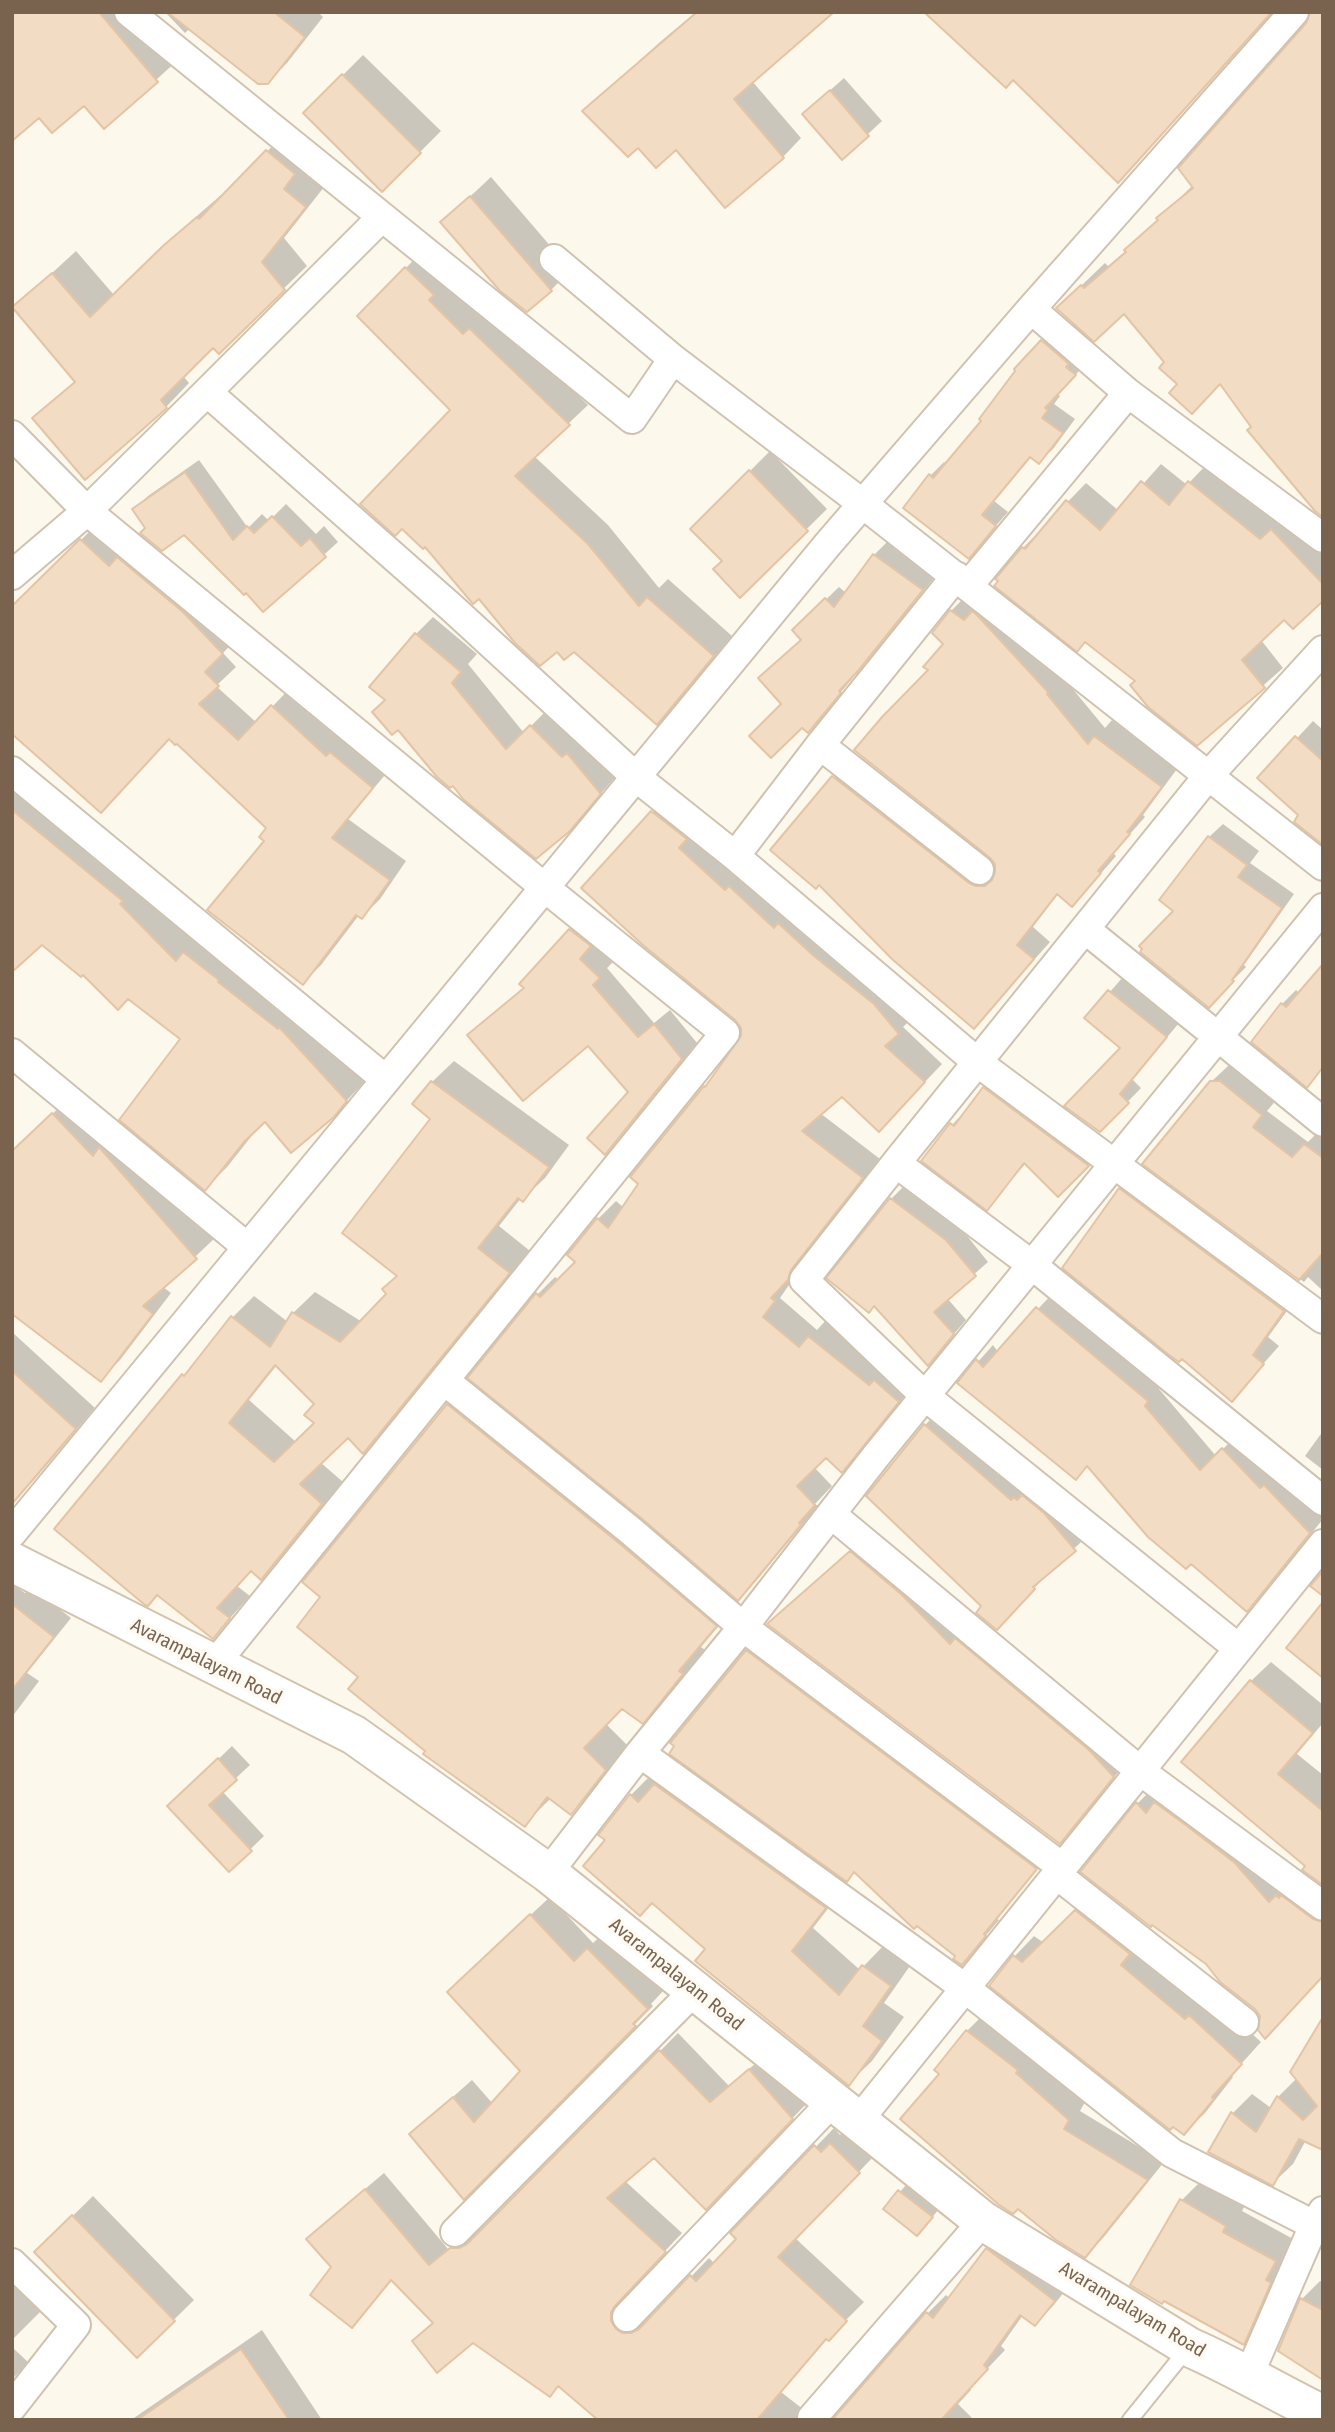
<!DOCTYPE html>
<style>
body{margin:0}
#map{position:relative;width:1335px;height:2432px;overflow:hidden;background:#fdf8ec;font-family:"Fira Sans Condensed",sans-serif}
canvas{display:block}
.frame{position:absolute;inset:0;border:14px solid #79624e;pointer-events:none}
</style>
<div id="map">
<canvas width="1335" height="2432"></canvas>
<div class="frame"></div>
</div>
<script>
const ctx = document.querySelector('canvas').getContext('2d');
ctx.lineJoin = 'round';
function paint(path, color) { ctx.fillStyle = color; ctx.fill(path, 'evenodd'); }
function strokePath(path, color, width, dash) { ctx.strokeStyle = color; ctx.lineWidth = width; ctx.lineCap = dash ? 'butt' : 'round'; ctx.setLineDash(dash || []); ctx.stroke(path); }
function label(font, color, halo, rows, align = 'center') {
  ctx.font = font + ' "Fira Sans Condensed",sans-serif'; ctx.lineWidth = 7; ctx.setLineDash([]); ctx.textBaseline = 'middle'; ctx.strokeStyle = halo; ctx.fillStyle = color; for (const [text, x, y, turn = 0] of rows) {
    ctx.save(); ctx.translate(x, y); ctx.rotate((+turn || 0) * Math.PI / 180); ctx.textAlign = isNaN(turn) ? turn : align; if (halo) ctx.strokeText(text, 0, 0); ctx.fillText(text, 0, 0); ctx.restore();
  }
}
paint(new Path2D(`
 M12,12h125l41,48 -74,67 -20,-23 -45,11z
 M165,12h153l5,5 -36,46 -20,20 -77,-55 -5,5z
 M696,12h135l-79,69 49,57 -18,19 -58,48 -49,-58 -37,-2 -55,-34 76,-69z
 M1308,24l15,491 -18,-15 1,-2 -85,-116 -41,2 -13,-22 -43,-50 -66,-4 47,-45 3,3 19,-16 66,-65z
 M363,55l78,76 -59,59 -77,-77z
 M844,78l38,43 -40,37 -24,-57z
 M290,128l38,54 -44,56 23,28 -88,85 -6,-5 -30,30 6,7 -23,24 -81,70 -50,-58 41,-39 -62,-72 62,-57 38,44 76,-73 31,-27 2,2z
 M491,177l80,93 -20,20 -108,-68z
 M425,248l163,157 -54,51 74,69 51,63 9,-9 64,57 -56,67 -19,20 -83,-74 -121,-239 -47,-142z
 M1056,328l32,33 -30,33 2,2 -6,8 21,15 -22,30 -14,13 -8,-6 -37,45 14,11 -39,44 -39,-80 14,-14 3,2 36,-44 33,-51z
 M770,451l57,58 -87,86 -16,-34 -32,-32z
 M199,460l49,68 14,-14 7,7 17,-17 30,30 8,-8 14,16 -74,67 -80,-76 -36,-5 -14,-19 14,-13z
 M1208,463l115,82v53l-39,20 -23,22 22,28 -86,76 -60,-63 -51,-41 -88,-61 25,-31 63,-65 33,28 42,-47 26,21z
 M99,522l141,113 -17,18 13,14 -20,19 41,37 33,-35 100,81 -42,50 58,42 -26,38 -18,18 -3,-2 -38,50 -18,18 -37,-142 3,-13 -231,-245z
 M887,542l48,35 -64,79 -21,20 2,3 -44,52 -25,-27 20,-65 -9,-9 45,-43 7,6 28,-38z
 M968,594l94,82 43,52 7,-8 65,49 -34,46 2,2 -32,36 3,3 -27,31 -17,17 -13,-11 -26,34 17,15 -76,85 -155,-144 -46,-33 77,-90 136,107 11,4 -67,-201 15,-26 6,-33z
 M433,617l44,37 -9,10 56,69 24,-24 69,66 -48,55 -183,-130 30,-66z
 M1313,721l10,9v112l-23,-27 -40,-37z
 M12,754l20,23 336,301 -35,37 -68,4 -38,48 -22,22 -23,-150 -54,-42 -45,-25 -41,-29 -30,27z
 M671,794l244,221 -12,12 39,37 -63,66 -37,-35 -22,18 60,46 -72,91 -3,10 -17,20 3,2 -11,16 37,32 10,-11 88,64 -55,70 -18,17 -16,-15 -12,12 18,19 -17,18 3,2 -62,75 -20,20 2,2 -37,44 4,3 -40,48 -23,23 -20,-14 -16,17 22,22 -34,44 -23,23 -20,-15 -26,26 -97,-73 -68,-74 -37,-80 125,-192 25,-25 64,-85 18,-18 4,3 18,-18 21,-43 18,-18 8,7 16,-24 -8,-7 82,-99 29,-41 -1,-10 -5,-8 -153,-131z
 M1223,824l36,27 -9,12 44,31 -50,71 2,2 -38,38 -33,-94 34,-74z
 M586,914l28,47 -7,7 47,55 16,-13 27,33 -77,94 -15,15 25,-60 -42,-48 -103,-24 40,-33 -4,-4z
 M1323,966v102l-16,17 -54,-43 29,-38 14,-14 4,4z
 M1123,977l56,46 -47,56 9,9 -41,42 22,-82 -35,-30z
 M454,1061l115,84 -24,33 -22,21 -2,-1 -22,28 31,25 -145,179 -22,21 -15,-15 -28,26 23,20 -60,74 -22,21 -9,-8 -15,17 13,10 -37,41 -55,-44 -102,-64 177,-212 21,-21 34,26 5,-9 22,-21 47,30 27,-28 10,-19 34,-157 -1,-36zM277,1365l39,39v19l-20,19 -47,-42z
 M1228,1066h8l41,33 -10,12 41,31 13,-13 2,1v161l-15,-14 -4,5 -159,-118 66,-82z
 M998,1075l103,76 -43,44 -32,-32 -39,45 -35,-83z
 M72,1095l143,143 -52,49 8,6 -51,67 -20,20 -88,-227z
 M1137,1172l163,121 -32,44 11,9 -47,53 -112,-210z
 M905,1185l55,42 28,35 -41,36 19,22 -38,44 -53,-60 -46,-26 62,-79z
 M1053,1293l109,92 -3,4 57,67 22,-22 43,37 42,44v4l-61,76 -15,15 -158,-145 -13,13 -116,-96 33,-37 5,7z
 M12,1332l83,76 -61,72 -21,21z
 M944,1406l149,125 -41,38 -37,40 -147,-113 57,-71z
 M1323,1431v39l-18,-14z
 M865,1539l261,224 -67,79 -276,-231z
 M12,1584l13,9 6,-6 40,31 -44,55 12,8 -27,36z
 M762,1636l288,217 -53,66 2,1 -37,43 -5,-7 -102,-85 -11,11 3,2 -34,44 47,42 26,-27 26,20 -28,40 20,14 -32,44 -23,22 -141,-134 -107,-115 30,-39 23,-23 7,7 19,-19 67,-109z
 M1271,1662l52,43v18l-26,31 26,21v108l-16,-17 -123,-104 67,-81z
 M232,1746l18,19 -28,26 42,45 -35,34 -46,-77z
 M1157,1784l166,107v84l-62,41 -5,-8 -49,-45 -124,-91 55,-69z
 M1097,1891l164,151 -30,33 2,2 -28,36 -21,20 -170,-176 20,-21 10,7z
 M550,1897l43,46 14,-13 58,59 -14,15 2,2 -189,191 -53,-63 61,-54 21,24 30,-34 -55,-97z
 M985,2013l100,89 -5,9 84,51 -61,76 -18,18 -149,-186 31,-39z
 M1323,2020v128l-17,-8 -13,24 -20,19 -40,-70 19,-19 19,14 7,-11 19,-19z
 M678,2033l51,53 40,-34 41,48 -86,89 -70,-33 -29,25 57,52 -50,53 -3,7 -1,9 13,13 10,1 6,-4 52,-54 6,6 24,-25 -6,-6 101,-105 6,7 9,-9 28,27 -82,85 69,64 -36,36 -47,54 36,28h-216l-41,-35 -10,10 -77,-54h-59l20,-20 -41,-42 -41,47 -19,-59 -24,-28 18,-18 57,-48 64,76 22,-19 8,1 9,-5z
 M1202,2180l43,25 -3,6 53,29 -31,82 -20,20 -62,-142z
 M906,2185l32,25 -14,18 -39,-19z
 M93,2196l101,104 -57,56 -101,-104z
 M1005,2232l67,50 -19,24 -18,18 -12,-9 -22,31 4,4 -36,38 2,2 -13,14 16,16h-139l93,-107 18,-18 4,4 37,-49z
 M12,2271l42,27 -42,42z
 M1320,2281l3,1v96l-21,-79z
 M262,2330l60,90h-191z
 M12,2347l17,16 -17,16z`), '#0003');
const building = new Path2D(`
 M12,12h87l59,70 -54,47 -20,-23 -32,27 -13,-15 -27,23z
 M167,12h107l31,25 -37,47h-10z
 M697,12h137l-100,87 50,59 -59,50 -49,-58 -20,18 -18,-20 -10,9 -46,-46z
 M924,12h348l-154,171 -105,-103 -7,8z
 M1310,12h13v505l-8,-6 -68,-81 4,-3 -31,-43 -28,30 -23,-21 8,-9 -18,-16 5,-6 -40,-48 -30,28 -38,-34 25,-23 3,3 42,-36 -2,-2 34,-30 -2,-2 37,-30 -15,-20 128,-145z
 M342,74l79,79 -39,39 -79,-79z
 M830,90l39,46 -27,24 -40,-46z
 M266,150l29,24 -11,15 22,18 -44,55 23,28 -66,64 -6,-6 -52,52 6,8 -82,72 -53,-62 43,-36 -63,-75 40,-34 38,44 74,-72 33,-28 2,2z
 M470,196l82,95 -25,21 -27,-21 -60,-69z
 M405,267l29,28 -5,5 34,34 6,-6 101,97 -55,51 73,68 51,62 8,-9 67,59 -57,69 -83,-73 -10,8 -7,-8 -17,14 -25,-23 -36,-44 -6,5 -48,-57 -2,2 -21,-20 -7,7 -35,-32 90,-94 -93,-94z
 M1041,340l28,24 -3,3 10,8 -31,33 3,2 -6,8 21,15 -24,31 -9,-7 -48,58 14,11 -27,33 -66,-51 26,-34 4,4 48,-57 -2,-2 36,-48 -1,-2z
 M749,470l59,61 -68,67 -27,-29 9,-8 -32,-32z
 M185,472l48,68 14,-14 7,7 18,-17 29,30 9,-8 16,19 -63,55 -17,-19 -2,2 -60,-60 -22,16 -22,-18 5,-5 -13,-19z
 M1141,481l28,24 19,-24 72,58 11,-10 52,55v17l-30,28 -9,-9 -42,40 23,28 -68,58 -49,-39 -18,-22 5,-4 -50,-39 -8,10 -83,-66 4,-5 -3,-2 27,-32 3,2 41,-49 34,30z
 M80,539l29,27 8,-9 66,55 40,42 -18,18 14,14 -20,18 39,36 33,-35 55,51 4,-4 43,36 -41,50 58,42 -28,39 -6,-4 -53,70 -96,-75 57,-69 -5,-4 7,-9 -89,-84 -2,1 -6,-6 -68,74 -89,-79v-128z
 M873,554l50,36 -65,81 -19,20 2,2 -33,40 -6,-5 -31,30 -22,-22 32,-32 -23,-26 43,-38 -9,-10 33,-32 9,9z
 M950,610l14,10 8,-9 5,4 71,77 -1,2 41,50 6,-8 68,51 -35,45 3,2 -32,37 3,2 -29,34 -15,-13 -40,51 17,14 -60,70 -81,-69 -74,-75 -3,4 -46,-39 62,-74 137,107 7,3h9l7,-6 3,-8v-8l-6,-7 -135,-107 28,-33 46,-47 -5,-3 20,-23 -11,-11z
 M415,633l46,39 -9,11 54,66 24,-24 32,32 5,-4 34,41 -31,37 -34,28 -73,-60 -10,-13 -3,2 -13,-11 -39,-47 -6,5 -20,-23 13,-12 -16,-13z
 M1295,736l28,25v84l-29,-23 4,-7 -41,-37z
 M12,810l111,91 -3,3 56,57 7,-9 36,28 -1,2 60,47 1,-2 68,74 -13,16 -43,36 -26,-31 -21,20 -39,49 -86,-71 61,-81 -52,-40 -10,11 -35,-35 -2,2 -39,-32 -30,27z
 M651,811l36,28 -8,9 46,42 4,-4 45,42 4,-5 36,33 60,48 25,30 -14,12 40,36 -46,50 -37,-35 -40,34 61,47 -72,92 -3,10 -17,18 4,3 -12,16 36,30 9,-11 61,49 5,-5 25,22 -57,71 -16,-15 -29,28 18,19 -16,18 2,2 -63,76 -97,-83 -174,-140 69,-85 4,4 35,-35 -8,-7 30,-37 11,10 30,-44 -8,-7 74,-91 1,1 36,-51v-8l-6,-8 -91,-74 -63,-58z
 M1208,836l39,29 -9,12 44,31 -50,72 2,1 -25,27 -69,-56 2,-3 -3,-3 34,-35 -14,-11z
 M569,929l22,17 -11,13 20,19 -7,7 45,52 16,-13 28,35 -77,96 -18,-17 41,-46 -40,-46 -65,55 -56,-66 57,-47 -5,-4z
 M1323,964v103l-16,21 -56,-46 30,-39 5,4z
 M1108,990l59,47 -47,57 9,9 -29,29 -36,-26 56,-58 -36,-30z
 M431,1081l118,86 -26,35 -5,-4 -40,50 32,25 -147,181 -15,-16 -48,46 22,20 -61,76 -10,-9 -34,37 13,10 -17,21 -56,-44 -9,11 -3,-1 -91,-76 128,-155 2,2 47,-60 39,31 22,-35 48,30 46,-48 -4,-5 15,-13 -55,-43 88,-114 -18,-15zM275,1365l39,39 -10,11 10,8 -40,39 -45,-39z
 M1210,1081h10l42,34 -9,12 39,30 12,-13 19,14v95l-24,27 -157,-116z
 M983,1087l106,79 -31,31 -34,-34 -37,48 -66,-50 29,-38 4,3z
 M52,1113l41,43 6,-9 98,112 -54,47 10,8 -52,68 -89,-68v-163z
 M1119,1188l165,123 -31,44 11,9 -32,38 -50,-43 -3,3 -10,-7 -107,-87z
 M890,1198l56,42 30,36 -42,36 20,22 -26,32 -54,-60 -5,7 -43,-35z
 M1036,1307l112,94 -3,5 55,64 22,-22 38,40 4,-3 46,48 -63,79 -56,-48 -5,5 -38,-32 -61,-71 -11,14 -119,-97 19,-24 7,8z
 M12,1371l64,58 -64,75z
 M447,1404l173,140 97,82 -38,45 4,3 -40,50 -21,-15 -38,39 22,22 -35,45 -24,-18 -22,30 -102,-73 2,-3 -77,-62 10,-12 -61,-50 23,-30 -18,-15z
 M924,1424l87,76 3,-3 3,3 5,-5 22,18 32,38 -43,36 2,2 -38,41 -21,-17 5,-7 -115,-110z
 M850,1551l52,44 48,49 5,-6 134,112 25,27 -54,67 -293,-220z
 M1323,1571v25l-13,-10z
 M1323,1602v76l-37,-30z
 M12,1604l42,33 -42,53z
 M746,1650l291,219 -53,65 2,2 -24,29 -9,-6 2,-3 -38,-30 -3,3 -60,-57 -7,10 -178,-128 5,-8 -4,-3z
 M1250,1680l63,53 -35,41 45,37v74l-21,-15 3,-4 -124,-104z
 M218,1758l19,22 -28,25 43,46 -23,21 -62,-66z
 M654,1784l172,124 -34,43 47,44 23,-30 29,21 -28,40 19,15 -33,45 -154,-125 10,-12 -53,-46 -12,13 -57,-50 22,-26 -7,-5 32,-41 8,8z
 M1136,1802l10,11 8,-11 33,24 48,37 34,39 7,-7 3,3 2,-3 32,24 10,3v54l-58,63 -7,-9 2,-14 -5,-7 -35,-27 -14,-18 -54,-39 -1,2 -71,-55z
 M1075,1910l55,44 -9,11 64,54 4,-4 53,49 -30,33 2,2 -30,36 -11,-8 -3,3 -181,-144 24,-31 9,7z
 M530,1914l44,47 13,-13 61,61 -15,15 3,2 -172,174 -55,-66 44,-37 21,25 46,-51 -73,-79z
 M1323,2017v133l-24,-11 -26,47 -65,-34 23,-40 25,20 21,-36 26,24 14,-14 -27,-34z
 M966,2030l52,40 -2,3 53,47 -5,9 84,51 -63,78 -29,-18 -38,-31 -5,5 -15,-10 -98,-85 39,-45 -5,-4z
 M659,2050l51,52 39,-33 44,50 -87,91 -52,-52 -47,40 59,54 -51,54 -4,6v9l5,8 6,4h9l8,-4 51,-54 6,6 40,-42 -6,-6 84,-88 7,7 9,-9 30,30 -82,84 69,64 -18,20 -3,-2 -69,81h-159l-40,-34 -8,11 -77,-54 -36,30 -25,-32 21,-18 -42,-43 -39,48 -42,-33 21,-28 -25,-28 59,-50 64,76 21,-17h9l8,-4z
 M898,2190l35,27 -16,19 -34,-27z
 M1180,2199l46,27 -3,6 53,29 -10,19 5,3 -27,62 -80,-44 -2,3 -32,-19z
 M72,2215l103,106 -38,37 -103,-106z
 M986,2248l69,53 -20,25 -15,-11 -36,50 4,4 -47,51h-109l94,-108 7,6z
 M1300,2298l23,12v70l-45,-29z
 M241,2349l48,71h-152l48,-33z`);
paint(building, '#f2dcc3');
strokePath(building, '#e5c4a4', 2);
const lane = new Path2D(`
 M1130,2420l58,-72`);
const street = new Path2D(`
 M129,12l503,407 41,-60 190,145 460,362
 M382,217l-175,175 244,215 185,170 99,79 242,206 346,257
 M554,259l119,100
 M1031,309l97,84 195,145
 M12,435l75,76 457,376 181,146 -512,633
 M12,575l75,-64 120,-119
 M968,586l160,-193
 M820,745l159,125
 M12,771l373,308
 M735,856l85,-111 136,-169
 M1085,929l238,193
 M12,1053l235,194
 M896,1163l136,102 291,236
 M445,1381l186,150 112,96 319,240
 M831,1514l308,256 184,136
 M12,1533l816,-989 203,-235 263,-297
 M1238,1648l-313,-252 -121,-116 92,-117 312,-387 115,-126
 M640,1753l325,235 207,165 142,72
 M548,1873l92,-120 103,-126 133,-171 447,-548
 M1056,1874l188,148
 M858,2121l465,-577
 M455,2232l240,-242
 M12,2263l64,62 -64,82
 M627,2317l206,-216
 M1248,2377l66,-152 9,-14
 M812,2418l171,-197`);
const secondary = new Path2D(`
 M12,1562l342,173 194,138 435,348 206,126c46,20 89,46 134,68`);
strokePath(lane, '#d0c2b0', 18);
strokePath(street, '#d0c2b0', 32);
strokePath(secondary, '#d3c3ae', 42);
strokePath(lane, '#fff', 14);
strokePath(street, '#fff', 28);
strokePath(secondary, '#fff', 38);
label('19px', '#79624e', '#fffbf3', [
 ["Avarampalayam Road",206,1662,27],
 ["Avarampalayam Road",676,1975,39],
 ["Avarampalayam Road",1132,2310,31]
]);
</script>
